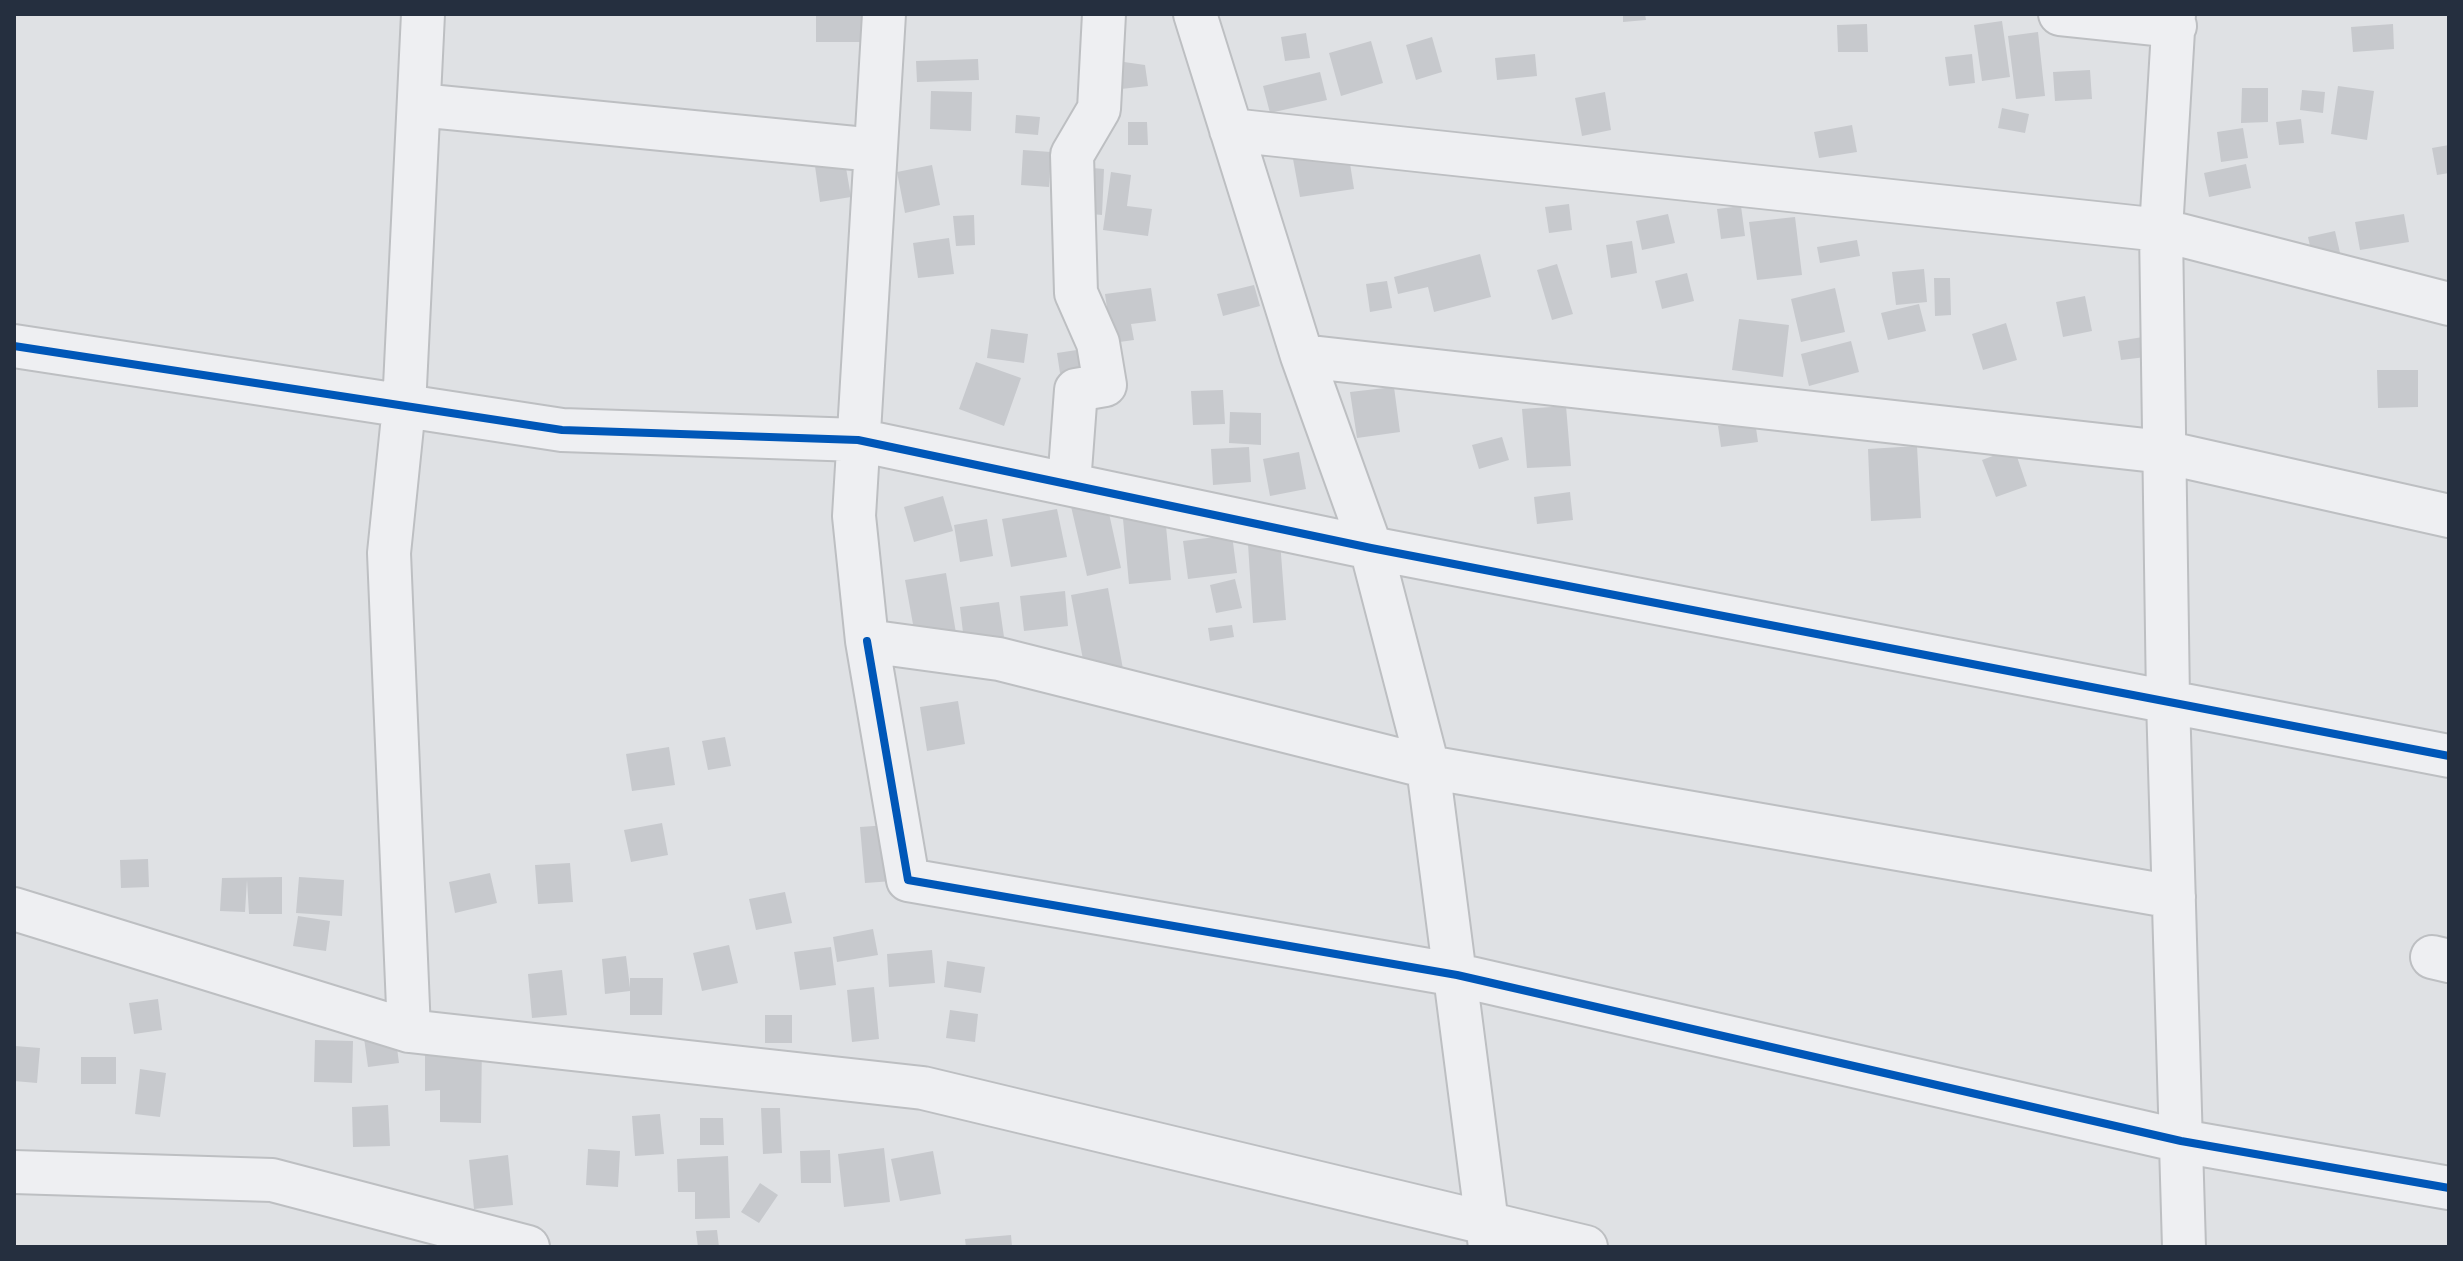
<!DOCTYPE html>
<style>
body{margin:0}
#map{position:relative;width:2463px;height:1261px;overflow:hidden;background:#dfe1e4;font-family:Karla,sans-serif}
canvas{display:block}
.frame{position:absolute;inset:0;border:16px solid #252f3f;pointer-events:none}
</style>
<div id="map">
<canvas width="2463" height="1261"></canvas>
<div class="frame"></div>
</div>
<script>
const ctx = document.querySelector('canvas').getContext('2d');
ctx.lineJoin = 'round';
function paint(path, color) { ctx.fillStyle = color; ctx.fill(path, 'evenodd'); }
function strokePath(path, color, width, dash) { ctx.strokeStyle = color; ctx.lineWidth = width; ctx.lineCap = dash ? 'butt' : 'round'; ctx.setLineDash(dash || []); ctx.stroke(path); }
paint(new Path2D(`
 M816,14h54v28h-54z
 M1623,14h22l1,6 -23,2z
 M2002,21l8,56 -28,4 -8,-56z
 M1867,24l1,28h-30l-1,-27z
 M2393,24l1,25 -41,3 -2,-25z
 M2038,32l7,64 -29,3 -8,-63z
 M1306,33l4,25 -25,3 -4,-24z
 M1432,37l10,35 -26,8 -10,-35z
 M1371,41l12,42 -42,13 -12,-43z
 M1535,54l2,22 -40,4 -2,-22z
 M1972,54l3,29 -26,3 -4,-29z
 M978,59l1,21 -62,2 -1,-21z
 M1117,61l28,4 3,21 -27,3z
 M2090,70l2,29 -37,2 -2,-29z
 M1320,72l7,28 -57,13 -7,-27z
 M2338,86l36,5 -7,49 -36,-6z
 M2242,88h26v34l-27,1z
 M2302,90l23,2 -2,21 -23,-3z
 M931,91l41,1 -1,39 -41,-2z
 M1605,92l6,38 -29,6 -7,-38z
 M2002,108l27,6 -4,19 -27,-5z
 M1016,115l24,2 -2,18 -23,-2z
 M2301,119l3,24 -25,2 -3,-23z
 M1128,122h19l1,23h-20z
 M1852,125l5,27 -38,6 -5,-26z
 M2243,128l5,30 -27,4 -4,-30z
 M2449,145v28l-12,2 -5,-27z
 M1023,150l28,2 -2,35 -28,-2z
 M1348,151l6,38 -54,8 -7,-38z
 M845,162l6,35 -31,5 -5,-36z
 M2246,164l5,24 -42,9 -5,-24z
 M932,165l8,40 -35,8 -8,-41z
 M1082,167l22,2 -2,46 -22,-2z
 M1111,172l20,3 -4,31 25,3 -4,27 -45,-6z
 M1569,204l3,26 -23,3 -4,-26z
 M1741,206l4,30 -24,3 -4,-30z
 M1668,214l7,29 -33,7 -6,-29z
 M2404,214l5,28 -49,8 -5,-28z
 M974,215l1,30 -19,1 -3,-30z
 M1795,217l7,58 -45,5 -8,-58z
 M2335,231l6,26 -27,7 -6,-27z
 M949,238l5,36 -36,4 -5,-35z
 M1857,240l3,16 -40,7 -3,-16z
 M1632,241l5,32 -26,5 -5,-33z
 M1480,254l11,43 -57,15 -6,-25 -30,7 -4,-17z
 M1557,264l16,50 -21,6 -15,-50z
 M1924,269l3,33 -31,3 -4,-33z
 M1687,273l7,28 -32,8 -7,-28z
 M1934,278h16l1,37 -16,1z
 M1387,281l5,27 -22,4 -4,-28z
 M1254,285l6,21 -37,10 -6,-22z
 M1151,288l5,33 -25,3 3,16 -22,3 -7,-49z
 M1835,288l10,44 -44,10 -10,-43z
 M2085,296l7,35 -29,6 -7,-35z
 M1919,304l7,27 -38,9 -7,-27z
 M1739,319l50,6 -6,52 -51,-7z
 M2006,323l11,37 -34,10 -11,-36z
 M991,329l37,5 -4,29 -37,-5z
 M2143,337l3,20 -25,3 -3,-19z
 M1851,341l8,31 -50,14 -8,-32z
 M1090,348l4,20 -34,5 -3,-20z
 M976,362l45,16 -17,48 -45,-17z
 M2377,370h41v37l-40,1z
 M1394,387l6,45 -43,6 -7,-46z
 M1223,390l2,34 -32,1 -2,-34z
 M1566,406l5,60 -44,2 -5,-59z
 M1230,412l31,1v32l-32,-2z
 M1755,421l3,21 -37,5 -3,-21z
 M1502,437l7,23 -30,9 -7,-24z
 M1917,446l4,72 -50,3 -3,-72z
 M1249,447l2,35 -38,3 -2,-36z
 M2014,448l13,38 -31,11 -14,-37z
 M1299,452l7,37 -36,7 -7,-37z
 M1570,492l3,28 -36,4 -3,-27z
 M1105,495l16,73 -34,8 -17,-74z
 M943,496l10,35 -39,11 -10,-35z
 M1057,509l10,48 -56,10 -9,-48z
 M1165,515l6,65 -42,4 -6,-65z
 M987,519l6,37 -33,6 -6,-37z
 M1232,535l5,38 -49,6 -5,-38z
 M1280,541l6,79 -33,3 -5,-79z
 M946,573l10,60 -40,8 -11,-61z
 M1235,579l7,29 -26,5 -6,-28z
 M1108,588l15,81 -37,7 -15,-81z
 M1065,591l3,35 -44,5 -4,-35z
 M999,602l5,35 -40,4 -4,-34z
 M1232,625l2,12 -24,4 -2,-13z
 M958,701l7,43 -38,7 -7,-44z
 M725,737l6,29 -23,4 -6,-29z
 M669,747l6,38 -43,6 -6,-37z
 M662,823l6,32 -37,7 -7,-32z
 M888,825l5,56 -28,2 -5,-56z
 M148,859l1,28 -28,1 -1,-28z
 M570,863l3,39 -35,2 -3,-39z
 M490,873l7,30 -42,10 -6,-31z
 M282,877v37h-33l-2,-34 -2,32 -25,-1 2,-33z
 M299,877l45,3 -2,36 -46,-3z
 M785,892l7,31 -36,7 -7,-31z
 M298,916l32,5 -4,30 -33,-5z
 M873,929l5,26 -41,7 -4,-25z
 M729,945l9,38 -36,8 -9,-38z
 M831,947l5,38 -36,5 -6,-38z
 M932,950l3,33 -46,4 -2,-33z
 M626,956l4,32v-10h33l-1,37h-32v-24l-25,3 -3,-35z
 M947,961l38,6 -4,26 -37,-6z
 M562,970l5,45 -35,3 -4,-44z
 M874,987l5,52 -27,3 -5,-52z
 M158,999l4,31 -28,4 -5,-31z
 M950,1010l28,4 -3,28 -29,-4z
 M765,1015h27v28h-27z
 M395,1033l4,30 -31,4 -4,-29z
 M425,1039h57l-1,84 -41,-1v-32l-15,1z
 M315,1040l38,1 -1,42 -38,-1z
 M15,1046l25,2 -3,35 -23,-2z
 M81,1057h35v27h-35z
 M140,1069l26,4 -6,44 -25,-3z
 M388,1105l2,41 -37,1 -1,-40z
 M761,1108h19l2,45 -19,1z
 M660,1114l4,40 -29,2 -3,-40z
 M700,1118h23l1,27h-24z
 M884,1148l6,54 -46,5 -6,-53z
 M588,1149l32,2 -2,36 -32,-2z
 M830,1150l1,33h-30l-1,-32z
 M933,1151l8,43 -41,7 -9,-42z
 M508,1155l5,50 -39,4 -5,-49z
 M728,1156l2,62 -35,1v-27h-17l-1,-33z
 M760,1183l18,12 -19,28 -18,-11z
 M717,1230l2,17h-21l-2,-16z
 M1011,1235l1,12h-46l-1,-8z`), '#c7c9cd');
const minor = new Path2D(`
 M884,14l-30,502 13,125 132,18 429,108 746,130
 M1195,14l107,342 69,192 57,219 62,480
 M2060,14l115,12
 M2174,14l-13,216 7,470 16,547
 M419,105l456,45
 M1231,130l930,100 288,74
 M14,346l548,84 296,10 513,108 1078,208
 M1302,356l862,96 285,64
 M1069,484l7,-94 29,-5 -7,-42 -22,-50 -4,-138 27,-46 5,-95
 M867,641l41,239 549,95 724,166 268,47
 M14,909l395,122 514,57 663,159
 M2432,957l17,4
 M409,1031l-20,-478 15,-146 19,-393
 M14,1172l258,8 256,67`);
strokePath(minor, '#bdbfc2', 46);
strokePath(minor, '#eeeff2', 42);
strokePath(new Path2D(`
 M14,346l548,84 296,10 513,108 1078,208
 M867,641l41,239 549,95 724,166 268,47`), '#0057b8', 8);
</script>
